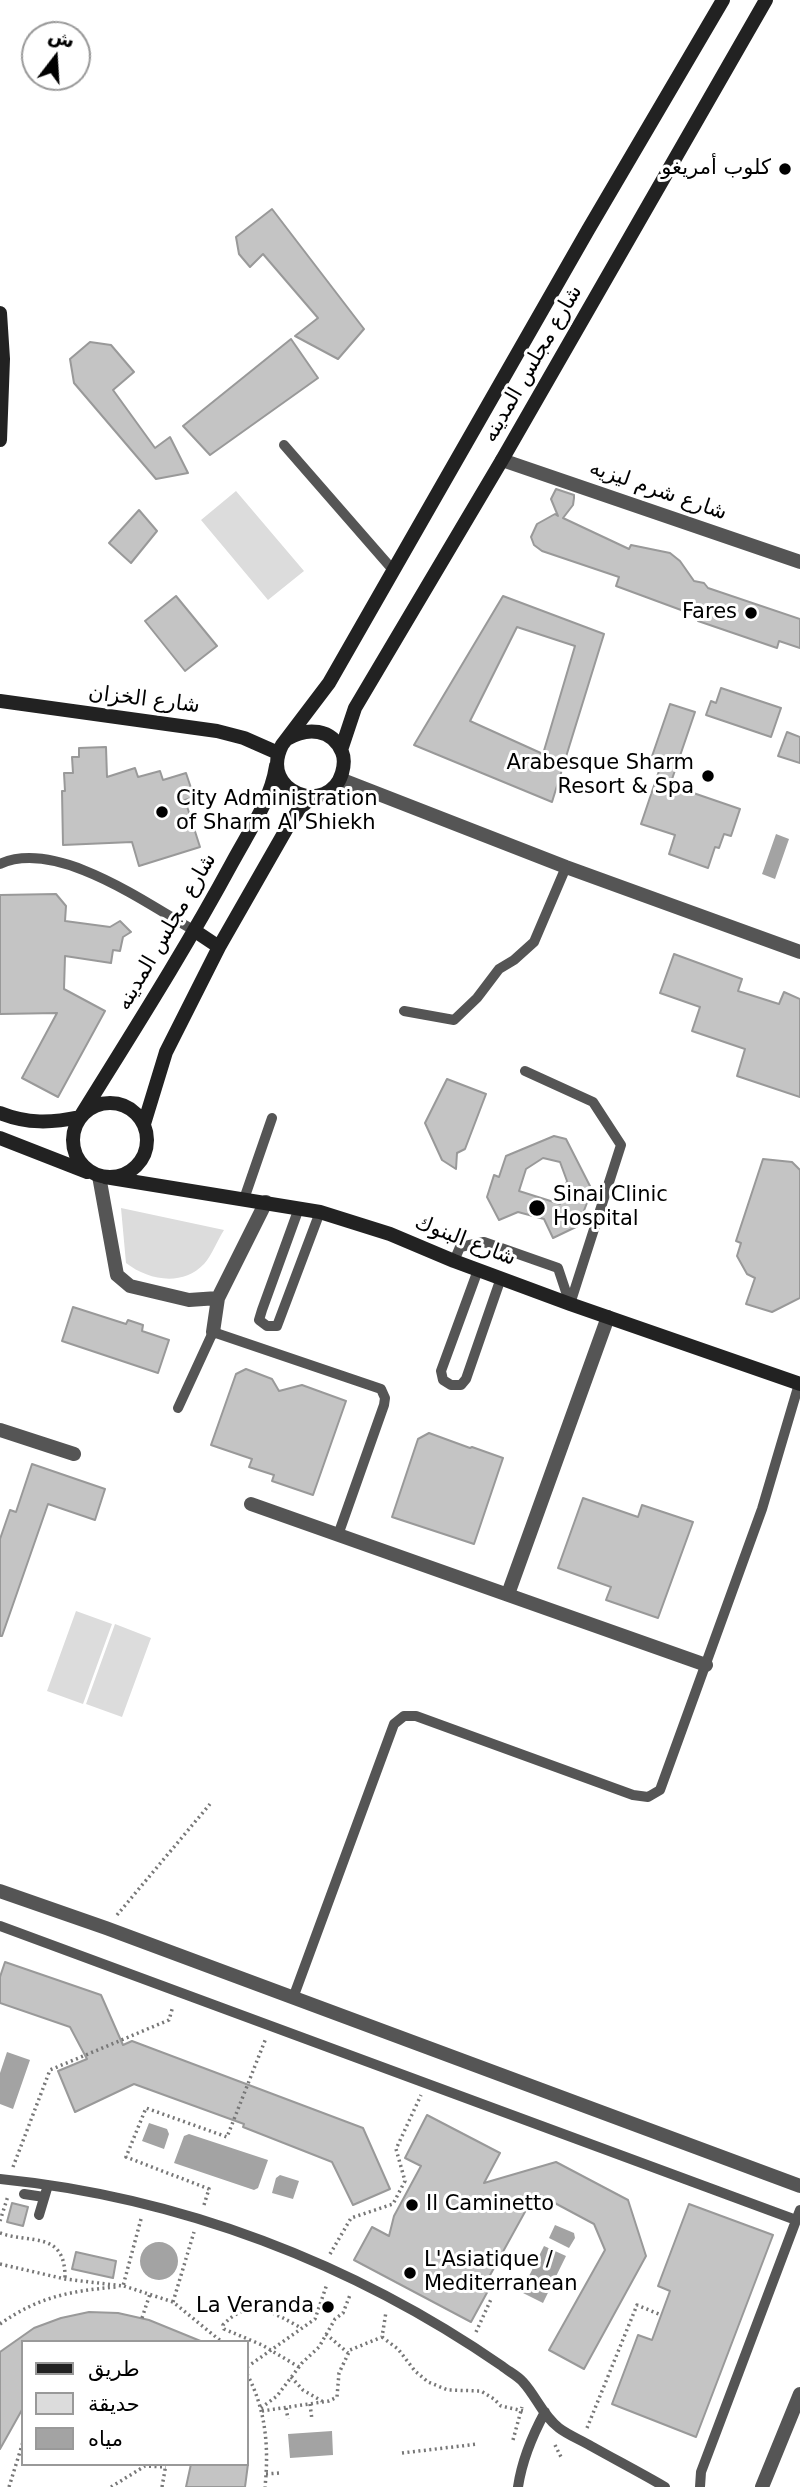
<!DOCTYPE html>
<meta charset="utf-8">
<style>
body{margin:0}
#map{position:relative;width:800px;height:2487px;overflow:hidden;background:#fff;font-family:"DejaVu Sans","Noto Naskh Arabic",sans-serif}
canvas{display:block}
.legend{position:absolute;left:21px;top:2340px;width:228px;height:126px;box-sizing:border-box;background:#fff;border:2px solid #999;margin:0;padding:9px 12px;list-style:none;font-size:21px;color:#000}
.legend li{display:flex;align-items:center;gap:14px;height:35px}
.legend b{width:35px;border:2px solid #999}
.north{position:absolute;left:21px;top:21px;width:70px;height:70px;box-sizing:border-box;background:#fff;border:2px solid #999;border-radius:50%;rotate:17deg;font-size:19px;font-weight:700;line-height:28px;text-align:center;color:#000}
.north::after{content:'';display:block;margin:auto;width:24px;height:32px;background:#000;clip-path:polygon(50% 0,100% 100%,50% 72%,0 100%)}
</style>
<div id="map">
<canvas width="800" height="2487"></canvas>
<ul class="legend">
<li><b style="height:9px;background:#222"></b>طريق</li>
<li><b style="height:19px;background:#dcdcdc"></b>حديقة</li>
<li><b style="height:19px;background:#a3a3a3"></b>مياه</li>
</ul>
<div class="north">ش</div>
</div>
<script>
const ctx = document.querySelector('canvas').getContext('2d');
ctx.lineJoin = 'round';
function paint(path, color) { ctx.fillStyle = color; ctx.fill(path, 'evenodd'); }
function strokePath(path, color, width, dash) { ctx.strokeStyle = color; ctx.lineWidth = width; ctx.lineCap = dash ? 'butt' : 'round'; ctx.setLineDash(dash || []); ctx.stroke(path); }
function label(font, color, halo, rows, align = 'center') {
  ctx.font = font + ' "DejaVu Sans","Noto Naskh Arabic",sans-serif'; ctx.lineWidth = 6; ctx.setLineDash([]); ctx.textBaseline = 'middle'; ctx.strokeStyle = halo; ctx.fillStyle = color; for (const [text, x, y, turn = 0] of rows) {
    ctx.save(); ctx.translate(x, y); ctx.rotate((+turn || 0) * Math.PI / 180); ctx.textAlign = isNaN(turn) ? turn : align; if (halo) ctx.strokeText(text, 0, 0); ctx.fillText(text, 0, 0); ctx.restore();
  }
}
paint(new Path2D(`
 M236,491l68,80 -36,29 -67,-80z
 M121,1208l103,22c-7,11 -12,25 -20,34 -22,23 -56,16 -78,-1z
 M76,1611l36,13 -29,80 -36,-13z
 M115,1624l36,14 -29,79 -36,-13z`), '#dcdcdc');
paint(new Path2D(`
 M776,834l13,5 -14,40 -13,-5z
 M7,2052l23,8 -17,49 -13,-5v-31z
 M149,2123l18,6 2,5 -5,15 -22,-8z
 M189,2134l79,26 -10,28 -4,2 -80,-27 10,-27z
 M280,2175l19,6 -6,18 -21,-6 4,-15z
 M555,2225l19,8 1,5 -6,10 -20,-10z
 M140 2261a19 19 0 1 1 38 0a19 19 0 1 1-38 0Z
 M544,2246l22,10 -23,47 -22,-11z
 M332,2431l1,24 -43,3 -2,-24z`), '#a3a3a3');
const building = new Path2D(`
 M272,209l92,120 -26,30 -43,-23 23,-18 -55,-64 -13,13 -11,-13 -3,-17z
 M291,339l27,39 -108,77 -27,-29z
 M90,342l21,3 23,27 -21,18 42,58 15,-11 18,36 -32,6 -82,-96 -4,-24z
 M556,489l18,6v3l-1,7 -10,13 66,31 2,-4 39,8 10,8 14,20 10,2 4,5 92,31v29l-21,-7 -2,7 -79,-27 2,-4 -84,-31 3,-9 -77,-26 -8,-6 -3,-8 6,-13 18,-10 3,2 -7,-17z
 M139,510l18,21 -26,32 -22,-20z
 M176,596l41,50 -32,25 -40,-50z
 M503,596l101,38 -52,168 -138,-57zM517,627l58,19 -32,108 -73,-33z
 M721,688l60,20 -10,29 -65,-22 5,-14 5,2z
 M670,704l25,8 -25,73 70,24 -9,27 -7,-2 -5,14 -4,-1 -7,21 -39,-14 6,-19 -34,-11 20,-59 -11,-3z
 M787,732l13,5v26l-22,-7z
 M106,747l1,30 28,-9 3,9 22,-6 3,9 23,-7 8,24 -9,3 15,47 -61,19 -7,-24 -69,3 -1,-54h3l-1,-18h9l-1,-16h7v-9z
 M56,894l10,12 -1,15 45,6 10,-6 11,11 -8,5 -3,14 -7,-1 -2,13 -46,-7 -1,33 41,22 -47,86 -36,-19 35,-65 -57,1v-119z
 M674,954l68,25 -4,12 41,13 5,-12 16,7v98l-63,-21 8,-27 -53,-18 8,-24 -40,-14z
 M447,1079l39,15 -21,55 -8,4 -1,16 -14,-9 -17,-37z
 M554,1136l12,3 26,51 -14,36 -25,12 -9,-19 -26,-7 -19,8 -12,-23 7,-22 5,2 7,-21zM543,1158l17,4 7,19 -7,23 -41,-13 7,-22z
 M763,1159l29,3 8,8v128l-28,14 -26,-8 9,-26 -8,-4 -10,-18 4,-13 -5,-2z
 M73,1307l53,17 2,-4 15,5 -1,6 27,9 -11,33 -96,-32z
 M246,1369l26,10 7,12 23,-6 44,16 -33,94 -41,-14 2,-6 -25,-8 3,-8 -41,-14 25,-71z
 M429,1433l41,15 2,-1 31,11 -29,86 -82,-27 26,-78z
 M32,1464l73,25 -10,31 -47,-16 -46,132h-2v-97l10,-29 6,2z
 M583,1498l55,19 4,-12 51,17 -35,96 -52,-18 5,-13 -53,-19z
 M5,1962l96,33 22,50 9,-4 231,87 27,61 -37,16 -21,-43 -89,-35 1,-3 -110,-40 -59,28 -17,-41 29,-12 -17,-32 -70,-24v-26z
 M427,2115l73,38 -16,30 72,-21 72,38 18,56 -62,113 -35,-19 56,-100 -11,-26 -43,-23 -25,9 -42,76 5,3 -18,33 -117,-62 18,-33 17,9 5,-20 27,-50 -16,-8z
 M12,2203l16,4 -5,19 -16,-4z
 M689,2204l84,31 -77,202 -84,-33 26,-69 14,5 18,-49 -12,-5z
 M76,2252l40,9 -3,17 -41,-9z
 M89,2312l29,1 31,7 54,22h-180v66l-23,41v-97l34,-24 27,-10z
 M191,2464h57l-3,23h-59z`);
paint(building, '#c4c4c4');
strokePath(building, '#999', 2);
strokePath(new Path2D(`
 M117,1915l93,-111
 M13,2167l37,-97 119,-50 4,-14
 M204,2205l5,-16 -83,-32 20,-49 81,29 39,-99
 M0,2221l8,-25
 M0,2233c30,11 66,-3 65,46
 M330,2254l21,-36 42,-14 12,-23 -9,-32 25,-54
 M0,2264l65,15 58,7 18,-67
 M124,2286l49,16 49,40
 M173,2302l21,-70
 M142,2318l8,-24
 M0,2324c38,-27 70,-33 116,-37
 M476,2332l16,-35
 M326,2334l22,19
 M382,2337l16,12 17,22 13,11 20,8 33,1 13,8 7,7 23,5
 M247,2367l68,-48 12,-35
 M299,2367l-37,-22 -38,-16 -1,-4c26,-28 50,-13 78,3
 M247,2374c19,36 22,73 18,113
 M291,2377l12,13 19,11
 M310,2404l2,16
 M261,2408l16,-12 25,-33 17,-16 16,-28 8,-6 7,-18
 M286,2408l2,11
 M262,2411l67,-10 8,-4 2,-24 11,-23 32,-13 4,-25
 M587,2428l50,-123 24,10
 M513,2440l9,-33
 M555,2445l7,14
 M402,2453l76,-9
 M266,2474l14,-1
 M9,2487l14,-45
 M111,2487l34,-21 21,1
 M162,2487l4,-23`), '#777', 3.5, [2, 3.5]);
strokePath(new Path2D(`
 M284,445l109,125
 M0,864c57,-26 147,40 195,67
 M404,1011l50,9 23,-22 22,-29 15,-9 20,-18 32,-75
 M525,1071l68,31 28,43 -51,159
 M244,1199l28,-81
 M299,1208l-37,102 -3,10 8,6h10l43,-114
 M454,1261l6,-14 24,-5 74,26 12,36
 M478,1270l-37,101 2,9 8,5h10l5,-6 35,-101
 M178,1408l35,-76 168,57 4,9 -1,7 -46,130
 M0,1926l796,294
 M293,1998l101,-274 10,-8h12l217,79 15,2 12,-7 102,-281 37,-125
 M0,2179c180,18 353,84 502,187 6,5 16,10 21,16 13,14 20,34 36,46 9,7 22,12 32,18 25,14 50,27 74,41
 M24,2194l20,3
 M39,2215l9,-30
 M518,2487c4,-27 14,-51 27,-75
 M700,2487l1,-15 99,-262`), '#555', 10);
strokePath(new Path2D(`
 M340,779l226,88 234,85
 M99,1176l18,99 13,11 59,14 29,-2 -5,34
 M218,1298l48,-96
 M0,1430l74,24
 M251,1504l455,161
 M508,1594l100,-277
 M0,1891l106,37 694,258
 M762,2487l38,-93`), '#555', 14);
strokePath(new Path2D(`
 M502,460l298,102`), '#555', 14);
strokePath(new Path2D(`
 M0,313l3,46 -3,81
 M0,701l217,30 27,7 34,15
 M287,739c20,-12 45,-11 55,13 3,7 2,14 0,21 -13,44 -84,20 -60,-28l47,-62 259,-453 135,-230
 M341,750l14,-42 147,-248 264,-460
 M195,931l24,16
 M73 1140a37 37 0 1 1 74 0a37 37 0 1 1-74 0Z
 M0,1113c27,11 52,10 80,4 52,-84 105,-167 152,-254 16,-30 39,-63 44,-97
 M144,1124l22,-72 53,-105 72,-126 9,-13 14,-12
 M0,1138l87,34
 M105,1177l215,35 70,22 64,27 116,43 230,80`), '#222', 14);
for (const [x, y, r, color] of [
 [785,169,7,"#000"],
 [751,613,7,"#000"],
 [708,776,7,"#000"],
 [162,812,7,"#000"],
 [537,1208,9,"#000"],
 [412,2205,7,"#000"],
 [410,2273,7,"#000"],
 [328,2307,7,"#000"]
]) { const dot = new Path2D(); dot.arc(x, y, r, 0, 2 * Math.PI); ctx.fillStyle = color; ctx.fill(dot); strokePath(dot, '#fff', 2.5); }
label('21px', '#000', '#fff', [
 ["كلوب أمريغو",771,169],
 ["Fares",737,613],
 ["Arabesque Sharm",694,764],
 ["Resort & Spa",694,788],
 ["City Administration",176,800,"left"],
 ["of Sharm Al Shiekh",176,824,"left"],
 ["Sinai Clinic",553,1196,"left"],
 ["Hospital",553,1220,"left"],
 ["Il Caminetto",426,2205,"left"],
 ["L'Asiatique /",424,2261,"left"],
 ["Mediterranean",424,2285,"left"],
 ["La Veranda",314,2307]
], 'right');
label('21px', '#000', '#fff', [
 ["شارع مجلس المدينه",533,364,-60],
 ["شارع شرم ليزيه",658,491,19],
 ["شارع الخزان",144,700,7],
 ["شارع مجلس المدينه",167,932,-60],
 ["شارع البنوك",465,1241,21]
]);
</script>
